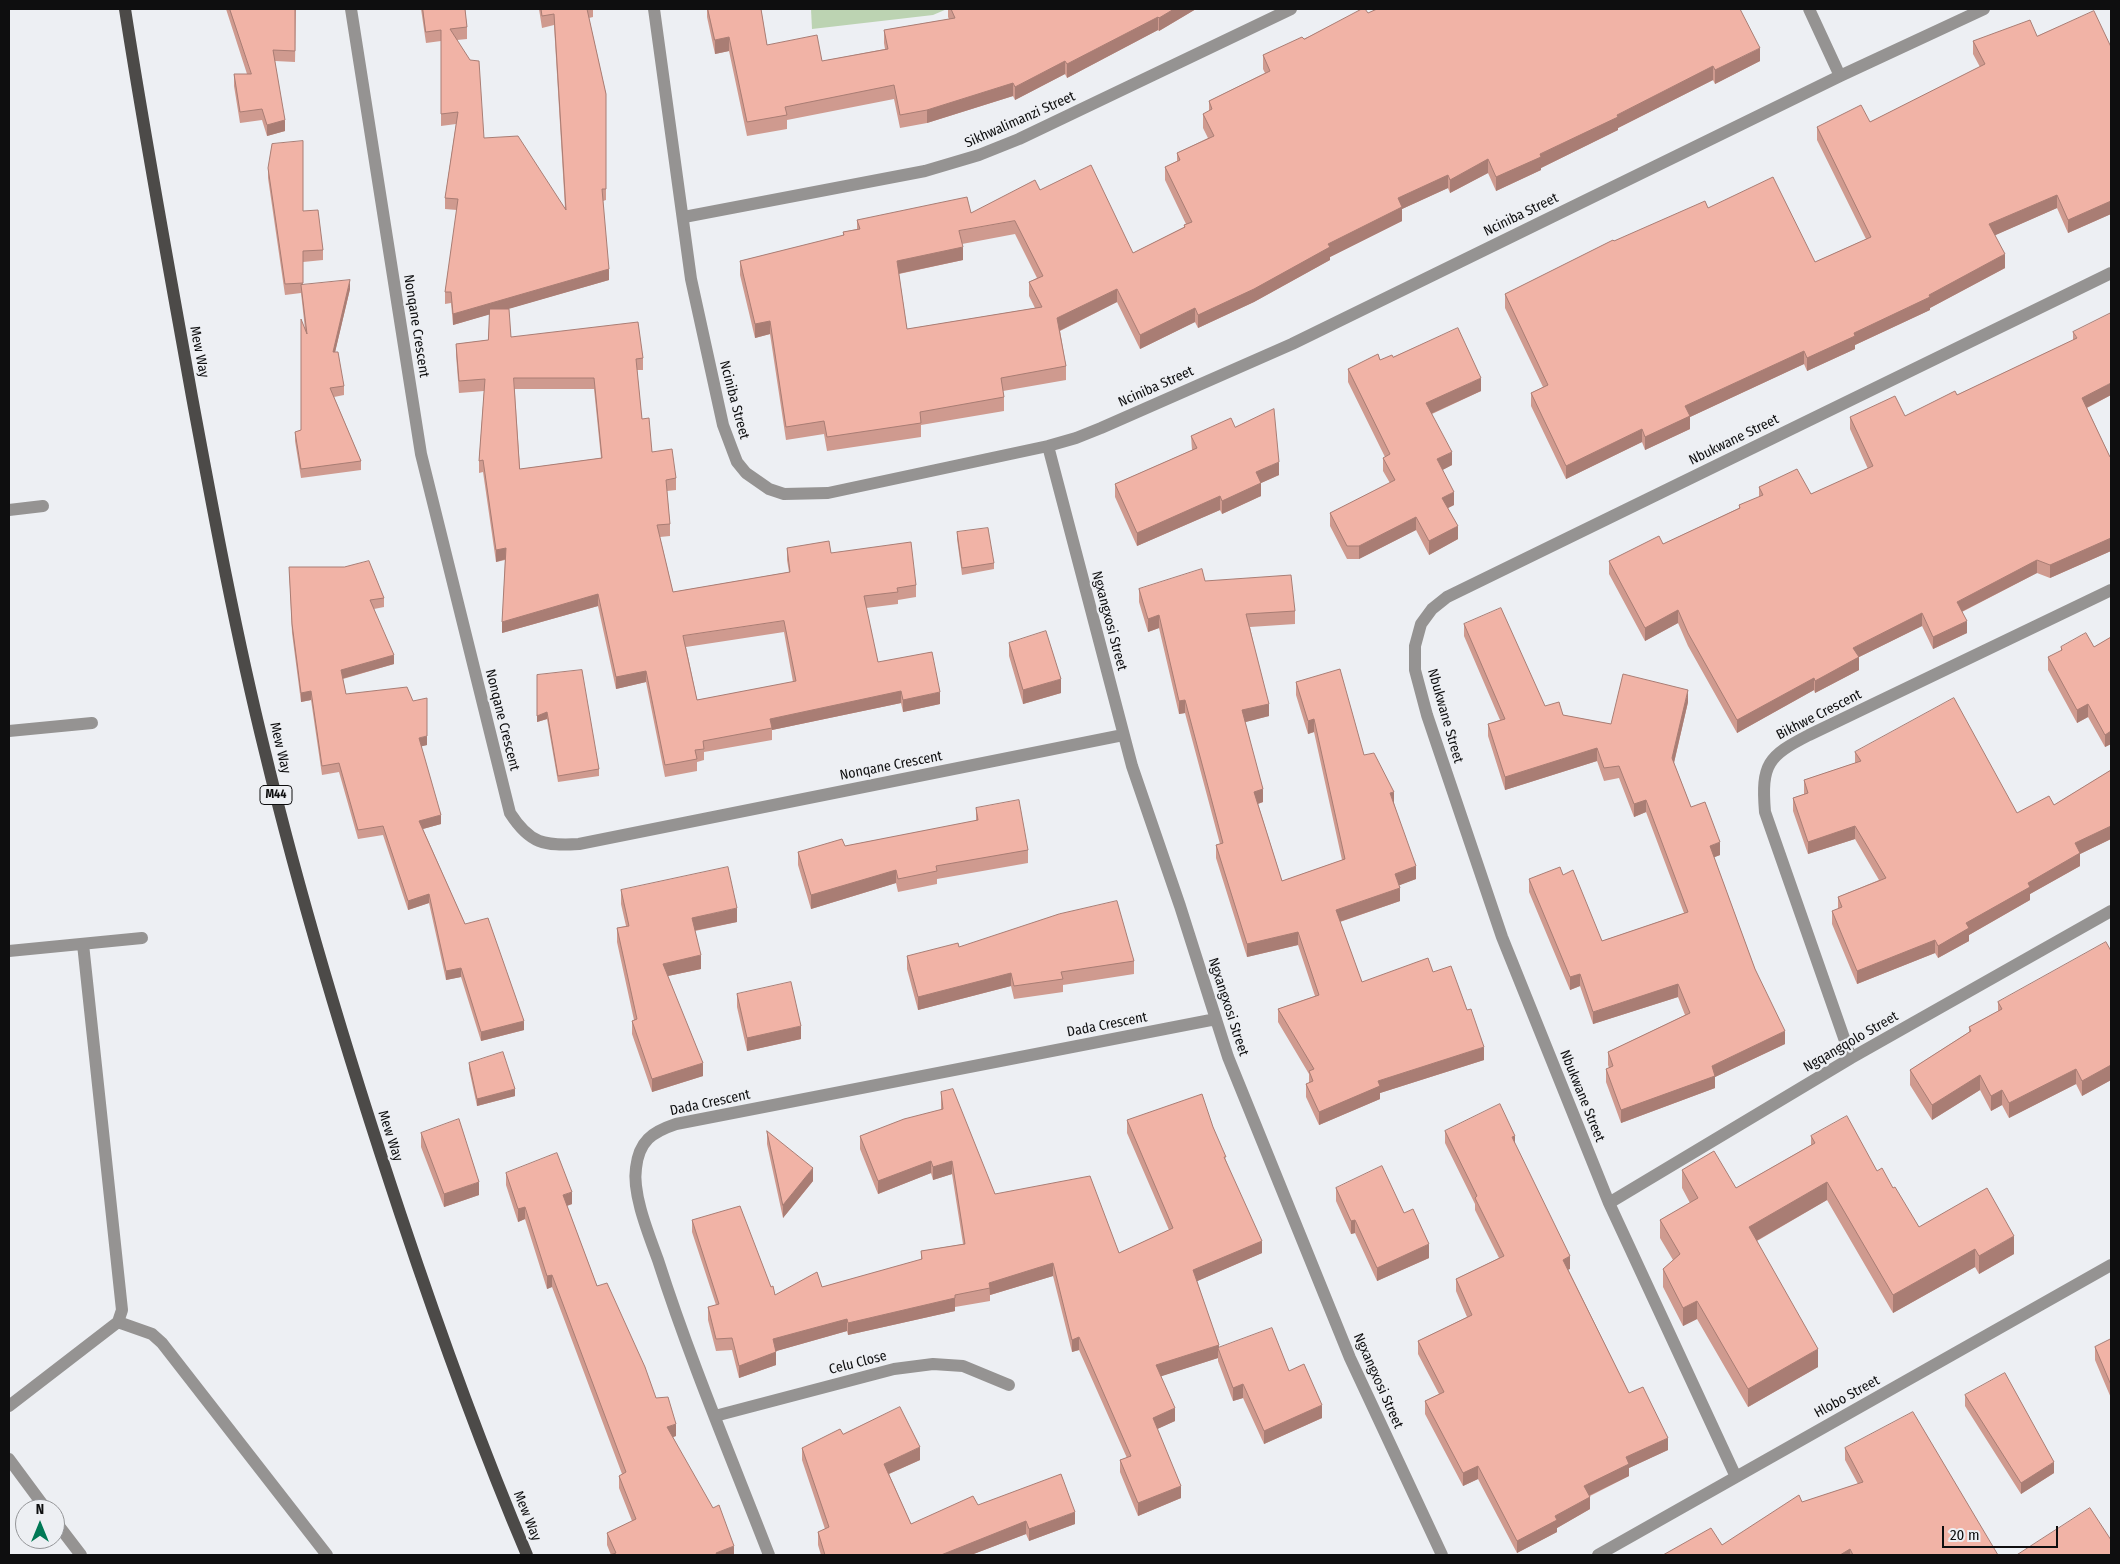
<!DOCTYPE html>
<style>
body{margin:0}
#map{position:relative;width:2120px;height:1564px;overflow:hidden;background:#edeff3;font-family:"Fira Sans Condensed",sans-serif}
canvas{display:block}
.frame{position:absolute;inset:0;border:10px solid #0e0e0f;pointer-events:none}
.north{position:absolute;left:15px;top:1499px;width:50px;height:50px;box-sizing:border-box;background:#edeff3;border:1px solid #949598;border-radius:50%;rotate:0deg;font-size:14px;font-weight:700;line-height:20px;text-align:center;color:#0e0e0f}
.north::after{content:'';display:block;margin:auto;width:18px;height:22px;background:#017956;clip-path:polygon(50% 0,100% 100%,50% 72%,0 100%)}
.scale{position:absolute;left:1942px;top:1526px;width:116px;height:22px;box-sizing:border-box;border:2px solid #0e0e0f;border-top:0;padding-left:6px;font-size:15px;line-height:18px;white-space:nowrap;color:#0e0e0f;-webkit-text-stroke:4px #edeff3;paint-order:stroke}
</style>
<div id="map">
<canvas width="2120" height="1564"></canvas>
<div class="frame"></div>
<div class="north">N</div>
<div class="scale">20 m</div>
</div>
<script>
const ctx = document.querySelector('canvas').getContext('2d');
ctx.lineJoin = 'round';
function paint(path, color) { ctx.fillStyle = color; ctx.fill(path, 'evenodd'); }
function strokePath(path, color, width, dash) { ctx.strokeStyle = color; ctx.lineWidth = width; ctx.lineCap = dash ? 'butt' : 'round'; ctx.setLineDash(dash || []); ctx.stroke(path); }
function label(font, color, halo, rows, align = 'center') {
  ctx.font = font + ' "Fira Sans Condensed",sans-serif'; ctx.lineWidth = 4.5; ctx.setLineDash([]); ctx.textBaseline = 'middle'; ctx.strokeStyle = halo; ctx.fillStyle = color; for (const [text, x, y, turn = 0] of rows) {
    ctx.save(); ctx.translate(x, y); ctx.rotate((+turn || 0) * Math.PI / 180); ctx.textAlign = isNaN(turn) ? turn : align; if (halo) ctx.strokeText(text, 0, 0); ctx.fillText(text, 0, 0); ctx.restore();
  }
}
paint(new Path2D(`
 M811,9h136l-14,6 -121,14z`), '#bcd3b2');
strokePath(new Path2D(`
 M351,9l70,445 89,359c20,31 34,33 69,31l544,-109
 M654,9l37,270 32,146 9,24 5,13 9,11 23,16 15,5 44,-1 220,-47 28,-8 25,-10 191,-84 548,-268 144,-67
 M1809,9l31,67
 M684,217l241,-46 54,-16 40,-16 272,-130
 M1048,446l84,320 48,140 48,151 122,301 92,197
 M9,510l34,-4
 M9,731l83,-8
 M9,951l133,-13
 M1851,1058l-86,-246c-4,-48 3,-56 44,-77l302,-145
 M1609,1203l242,-145 260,-147
 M118,1322l34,12 10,9 165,212
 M9,1406l109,-84 4,-12 -39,-366
 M715,1416l179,-47 39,-5 30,2 46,19
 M9,1459l37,50
 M1736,1477l-127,-274 -107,-266 -75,-222 -12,-45v-24l6,-22 11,-15 15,-12 664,-324
 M55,1521l26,34
 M769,1555c-38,-98 -79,-195 -111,-295 -9,-25 -26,-66 -22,-92 3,-27 16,-36 40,-44l540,-105
 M1598,1555l513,-290`), '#959392', 12);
strokePath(new Path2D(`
 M125,9c20,130 44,259 67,388 22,119 44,238 73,355 38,157 85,311 136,464 38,114 79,228 126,339`), '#4c4a48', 12);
paint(new Path2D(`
 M226,9h70l-1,53 -20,-1 10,70 -18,5 -5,-16 -22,3 -6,-37v-12h13z
 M421,9h44l2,18v12l-10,1 27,98 81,70 -11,-183 -12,3 -3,-19h54v8l-4,1 17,76v106l-3,1 6,79 -102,29 4,28 132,21v12h-6l5,49 10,33 24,26v12l-9,1 3,33v12l-10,1 13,55 116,-20 -2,-12v-12l44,5 85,32v12l-18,3v4l-32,4 12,54 62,42 -37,8 -2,-9 -129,27v10l-68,12v8l-7,2v9l-32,6 -19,-95 -30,7 -18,-83 -96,27 3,-73 -9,2 -13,-90 -4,1v-12l5,-70 -25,2 -3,-38v-11l32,-4 2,-26 -37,11 -2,-22 -6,1v-12l12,-82 -12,-1v-11l11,-74 -15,2v-85l-15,2zM514,389h80l7,69 -81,11zM784,632l9,50 -96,18 -11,-53z
 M707,9h54l6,36 55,16 63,-12 -1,-6v-13l65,-11 -1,-2v-8h248l-37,22 -1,-1 -91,48 -2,-4 -50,26 -2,-4 -86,27 -27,5 -6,-29 -107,21v9l-40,7 -18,-85 -14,3 -8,-37z
 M1368,13l392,48 -45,23 -2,-4 -95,48v2l-77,38v2l-45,21 -8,-18 -38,20 -2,-5 -46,21v12l-72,36v3l-76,42 -56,26 -3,-6 -55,27 -23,-47 -57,29 6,35v14l-63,11 1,6v14l-83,14v12l-94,14 -3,-17 -38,6 -16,-106 -15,4 -15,-63v-14l103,-25v-4l14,-3v-9l114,-7 69,-23 93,63 51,-26v-2l2,-1 -21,-44v-13l12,-6v-8l31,-15 -5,-10v-14l6,-3v-10l56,-28 -2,-4v-14zM1015,234l22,44 -8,4v14l6,12 -128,21 -8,-55 64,-14 -1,-16z
 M2037,36l74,11v167l-43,19 -11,-25 -62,27 10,33 -75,40v2l-75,35v4l-48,22 -3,-7 -114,53v12l-45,21 -3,-8 -76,37 -35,-73v-13l12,-6 -38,-79v-14l109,-53 94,-33 107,54 51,-23 -49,-99v-13l53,-5 110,-55 -7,-13v-13z
 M268,168l35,43 20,39v10l-20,2v23l47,4 -15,63 9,34v9l-10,2 27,64v9l-60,8 -6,-37v-9l6,-2 4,-101 -4,-36 -16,2 -17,-117z
 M2073,332l38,63 -24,13 23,49 1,-1v95l-61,27 -13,-5 -75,39 5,21 -34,16 -11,-23 -63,31v13l-44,23 -1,-3 -77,43 -49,-87 -10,-23 -33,18 -36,-67v-13l54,-17 76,-36v-3l20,-8v-10l52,7 57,-25 -18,-40v-12l55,-1 52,-21 116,-55z
 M1393,357l88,34 -49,23 20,51 -10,5 12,35 -6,3 10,31 -29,16 -13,-25 -57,29h-12l-17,-33v-13l60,-30 -7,-12v-13l2,-1 -37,-75v-13z
 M1235,427l44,48 -18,8v13l-39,18 -2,-4 -83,36 -22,-49v-13l77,-34 -1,-14z
 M957,532l37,31v6l-32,6 -5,-36z
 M289,567l95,31v9l-10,2 20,55 -51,15 3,15 81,51 -6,1 20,78 -18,5 42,95 59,106 -43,11 -20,-64 -15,3 -17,-77 -21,7 -25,-75 -25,4 -19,-67 -17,3 -11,-75 -10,2 -9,-69z
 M1205,581l90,30v13l-45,3 19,89 -24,6 18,80 -5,2 24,77 60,-21 -28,-128 -6,2 -12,-39v-13l68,73 30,48 22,76 -17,6 1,16 -60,21 22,60 71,-10 51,88 -104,33v6l-61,26 -13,-28v-13l3,-1v-9l-31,-52v-13l37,-13 -17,-51 -51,12 -31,-99v-13l4,-1 -35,-131 -6,1 -20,-86 -11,4 -9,-30v-13z
 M1464,624l81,82 18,9 48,9 77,-22 -14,61 17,44 29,48 -6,2 41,112 30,75 -70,33v11l-94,35 -15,-41v-13l3,-1 -1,-3v-13l77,-37 -7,-18 -85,27 -13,-38 -10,4 -41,-98v-13l34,-4 39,66 82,-28 -38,-101 -12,5 -15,-39 -15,3 -7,-20 -92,29 -17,-54v-12l12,-4 -36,-84z
 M2111,637v107l-6,3 -17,-30 -11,6 -29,-53v-13l13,-6v-4h33z
 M1009,643l52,50 -38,11 -14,-48z
 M537,675l62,94v7l-41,6 -11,-63 -10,3z
 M1855,752l162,61 37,-8 57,-35v69l-31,15v12l-50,28v6l-61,35v6l-31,17 -3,-5 -78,31 -25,-60v-13l6,-2v-12l41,-17 -24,-41 -47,15 -15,-43v-13l11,-4v-14l51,-17z
 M976,808l52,42v13l-91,16v5l-39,8 -2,-9 -85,26 -13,-44v-13l47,-6 131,-25z
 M621,890l116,32 -42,9 6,38 -33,7 35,100 -51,16 -20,-58v-13l2,-1 -17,-78v-14l9,-2 -5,-22z
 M959,947l175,14v13l-71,11v7l-49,7 -3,-13 -93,24 -11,-41v-13z
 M2111,951v129l-29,16 -6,-12 -67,34 -7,-13 -11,6 -11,-21 -48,30 -22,-35v-15l59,-38v-5l29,-16v-9z
 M737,994l64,45 -54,12 -10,-44z
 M469,1063l46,33 -38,10 -8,-37z
 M941,1092l54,102 124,59 50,-23 -42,-97v-13l86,7 49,126 -65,28 22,67 70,23 33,47 -58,26 -21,-46 -10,3 -15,-40v-3l-57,18 14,45 -18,8 24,69 -43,18 -18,-44v-12l7,-2 -48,-108 -7,2 -19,-76 -63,19v6l-35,6v4l-107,24 -1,-4 -71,20v14l-37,13 -7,-28 -16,1 -8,-31v-13l8,-2 -24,-73v-12l79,67 4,8 47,-8 99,-27v-9l42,-7 -11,-70 -19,6 -2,-7 -53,21 -18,-45v-13l81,-26z
 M767,1131l46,50 -30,37 -16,-74z
 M1445,1131l70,14 55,124h-2l61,124 39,57 -39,18v8l-39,20v13l-33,19v4l-40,21 -39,-74 -15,7 -38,-72v-13l14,-7 -21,-40v-13l49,-24 -11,-26v-12l43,-21 -24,-48v-6l-30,-61z
 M421,1133l58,62 -35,12 -23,-60z
 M1811,1136l66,35 16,17 26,39 95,27 -35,20 -4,-7 -82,46 -66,-113 -70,41 61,126 -70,40 -51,-88 -14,7 -20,-39v-18l10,-9 -13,-22v-18l30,-17 -8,-15v-18l54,18 75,-43z
 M506,1173l66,31 -5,2 30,80 79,150 -3,1 61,118h-123l-4,-10v-12l25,-12 -13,-33v-12l3,-2 -70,-187 -5,2 -22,-70 -7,3 -12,-37z
 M1336,1188l68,25 25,45 -52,23 -22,-48 -4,1 -15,-33z
 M2111,1339v59l-16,-38v-13z
 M1965,1395l89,78 -33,21 -56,-88z
 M843,1434l77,26 -31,14 22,50 67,-19 97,19 -46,17 -3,-7 -55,21h-150l-3,-10v-13l7,-3 -23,-69v-12z
 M1845,1448l153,107h-335l59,-10 80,-43 56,-18 -13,-24z`), '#cf9a8f');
paint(new Path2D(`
 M1174,9h22l-37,22v-13z
 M1158,17v13l-91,48v-14z
 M729,37v14l-14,3v-14z
 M1760,48v13l-45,23v-14z
 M1065,61v13l-50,26v-13z
 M1713,66v14l-95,48v2l-77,38v2l-45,21v-14z
 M1013,83v13l-86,27v-13z
 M285,120v11l-18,5v-11z
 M1488,159v14l-38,20v-13z
 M1448,175v13l-46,21v12l-72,36v3l-76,42 -56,26v-13l130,-71 70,-46z
 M2057,195v13l-68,30v-14z
 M2111,201v13l-43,19v-13z
 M963,247v13l-66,14v-13z
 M2005,254v14l-75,40v2l-75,35v4l-48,22v-13l47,-25 75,-38z
 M609,269v11l-156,45v-11z
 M350,280v9l-17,72v-9z
 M1117,289v13l-60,30v-14z
 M1195,308v14l-55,27v-14z
 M770,321v13l-15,4v-14z
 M1804,351v13l-114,53v12l-45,21v-13l40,-31z
 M1481,378v13l-55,25v-13z
 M2111,383v12l-29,15v-12z
 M1642,429v13l-76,37v-13z
 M1452,452v13l-15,8v-14z
 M1279,462v13l-18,8v13l-39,18v-13l34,-29z
 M1454,492v13l-12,6v-13z
 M1220,496v14l-83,36v-13z
 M1416,517v13l-57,29v-13z
 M1458,526v13l-29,16v-14z
 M2111,538v13l-61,27v-13z
 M506,548v11l-10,3v-12z
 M2037,560v13l-80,41v-12z
 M598,594v12l-96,27v-11z
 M1678,610v13l-33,18v-13z
 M1922,613v13l-69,34v-12z
 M1159,615v13l-11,4v-13z
 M1967,621v12l-34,16v-12z
 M394,655v9l-53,15v-9z
 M1859,657v13l-44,23v-12z
 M646,671v11l-30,7v-12z
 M1814,678v12l-77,43v-13z
 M1061,679v14l-38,11v-14z
 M1688,690v12l-16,69v-13z
 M311,691v9l-10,2v-9z
 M901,691v12l-129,27 -2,-11z
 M940,692v12l-37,8v-12z
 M1185,700v13l-6,1v-13z
 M1269,704v12l-27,7v-13z
 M2088,704v13l-11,6v-13z
 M547,712v7l-10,3v-6z
 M1314,719v13l-6,2v-13z
 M2111,731v13l-6,3v-12z
 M427,736v9l-8,2v-9z
 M1597,748v13l-92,29v-13z
 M1263,789v13l-9,3v-13z
 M1394,792v13l-4,-12z
 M1646,800v12l-12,5v-13z
 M441,815v9l-22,6v-9z
 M1855,826v13l-47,15v-12z
 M2111,826v13l-31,15v12l-50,28v6l-61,35v6l-31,17v-12l28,-23 62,-40 47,-40z
 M1720,842v13l-10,4v-13z
 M1416,866v13l-21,8v-13z
 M896,870v13l-85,26v-14z
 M1400,888v13l-64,22v-13z
 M429,894v9l-21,7v-9z
 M737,908v14l-45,9v-13z
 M1298,932v13l-51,12v-13z
 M1935,940v13l-78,31v-13z
 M701,955v14l-38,8v-13z
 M461,968v9l-15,3v-9z
 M1011,973v13l-93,24v-13z
 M1580,974v12l-10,4v-13z
 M1678,984v13l-85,27v-12z
 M524,1021v9l-43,11v-9z
 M801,1026v13l-54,12v-13z
 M1785,1031v13l-70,33v11l-94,35v-13z
 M1484,1047v13l-104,33v6l-61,26v-13l59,-31z
 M703,1063v13l-51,16v-13z
 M2111,1065v15l-29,16v-15z
 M2076,1069v15l-67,34v-15z
 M1980,1075v15l-48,30v-15z
 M515,1089v7l-38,10v-7z
 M2002,1090v15l-11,6v-15z
 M1515,1136v12l-3,-11z
 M931,1161v12l-53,21v-13z
 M952,1161v13l-19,6v-13z
 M813,1168v13l-30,37v-13z
 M479,1182v13l-35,12v-13z
 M1827,1182v18l-78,45v-18z
 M572,1192v12l-9,3v-12z
 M525,1207v12l-7,3v-13z
 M1355,1220v13l-4,1v-13z
 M2014,1236v18l-35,20v-18z
 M1262,1241v12l-69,30v-13z
 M1429,1244v14l-52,23v-13z
 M1975,1249v18l-82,46v-18z
 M1570,1256v13l-7,3v-12z
 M1053,1263v13l-63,19 -1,-12z
 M552,1275v12l-5,2v-13z
 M955,1298v13l-107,24v-12z
 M1697,1301v18l-14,7v-18z
 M847,1319v12l-74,21v-13z
 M1079,1337v13l-7,2v-12z
 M1219,1345v7l-1,-4v10l-62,20v-13z
 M1818,1349v18l-70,40v-18z
 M776,1352v13l-37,13v-12z
 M1243,1384v14l-10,3v-13z
 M1322,1405v13l-58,26v-13z
 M1175,1408v13l-22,10v-13z
 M676,1424v12l-9,3v-12z
 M1668,1438v12l-39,18v8l-45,22v-12l42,-29z
 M920,1447v13l-36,16v-12z
 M2054,1462v11l-33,21v-11z
 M1478,1466v13l-15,7v-13z
 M1181,1486v12l-43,18v-13z
 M1590,1497v12l-33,19v4l-40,21v-12l38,-25z
 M1075,1512v12l-46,17v-12z
 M1026,1521v13l-55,21h-30z
 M734,1546v9h-18v-2z
 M1850,1549v6h-10z`), '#a97d74');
const building = new Path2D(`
 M230,9h65v42l-22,-1 12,70 -18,5 -5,-16 -22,3 -6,-38h17z
 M423,9h42l2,18 -17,2 20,31 9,1 5,77 34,-2 48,74 -12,-196 -12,2 -1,-7h46l19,85v95h-4l7,80 -156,45 -2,-22h-6l13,-93 -13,-1 13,-86 -17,2v-84l-15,2z
 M708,9h53l6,36 50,-10 5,26 66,-12 -4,-19 71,-12 -4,-9h223l-15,9 -1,-1 -91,47 -2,-3 -50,26 -2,-4 -86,27 -27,5 -6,-30 -109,22 2,8 -40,7 -18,-85 -14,3z
 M1362,9h3l3,4 9,-4h363l20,39 -45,22 -2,-4 -96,49 1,2 -78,37 1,3 -45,20 -8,-18 -38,21 -2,-5 -50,23 4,9 -74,37 2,3 -76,42 -56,26 -3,-7 -55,27 -23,-46 -60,29 9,48 -65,12 3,19 -84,15 1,11 -94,14 -3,-16 -38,6 -16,-106 -15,3 -15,-63 104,-26 -1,-3 17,-3 -3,-9 110,-23 4,16 64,-33 5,10 51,-25 42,88 52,-26 -1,-2 8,-3 -27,-55 15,-7 -3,-7 37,-17 -11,-22 9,-5 -3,-8 61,-30 -7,-16 39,-18 2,2zM1015,221l28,55 -14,6 13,25 -135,22 -10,-68 66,-14 -4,-16z
 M2094,11l17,36v154l-43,19 -11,-25 -68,29 16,30 -76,41 1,2 -76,36 1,3 -48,22 -3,-7 -119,55 5,10 -45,21 -3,-8 -76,37 -35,-73 17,-8 -43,-91 108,-54 1,1 91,-40 3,7 65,-31 42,85 56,-25 -54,-110 44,-22 9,17 115,-58 -12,-23 57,-21 7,16z
 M303,141v70l15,-1 5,40 -20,1v32l-18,1 -17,-116 4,-24z
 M350,280l-17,72h5l6,34 -14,2 31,73 -60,8 -6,-37 6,-2v-111l6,15 -6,-49z
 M490,309h19l2,28 127,-15 5,36 -7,1 6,60 7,-1 3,34 20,-3 4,29 -10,2 4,44 -13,1 16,67 117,-20 -3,-24 42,-7 2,12 80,-11 5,43 -19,3 1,4 -34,4 14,66 54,-10 8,40 -37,8 -2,-9 -131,28 2,9 -69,13 1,8 -9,1 2,9 -32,6 -19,-94 -30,6 -18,-83 -96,28 4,-74 -10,2 -13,-90 -4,1 6,-82 -26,2 -3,-37 32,-4zM514,378h80l8,80 -82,11zM784,621l12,60 -99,19 -14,-64z
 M2111,313v70l-29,15 28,59 1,-1v82l-61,27 -13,-5 -80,42 10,19 -34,16 -11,-24 -69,35 6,9 -44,24 -1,-3 -77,42 -49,-87 -10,-23 -33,18 -36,-67 50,-25 4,8 77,-36 -1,-3 24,-10 -4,-8 38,-18 14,25 62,-28 -23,-49 45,-21 10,20 50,-25 2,4 120,-57 -4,-6z
 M1458,328l23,50 -55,25 26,49 -15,7 17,33 -12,6 16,28 -29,15 -13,-24 -57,29h-12l-17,-33 65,-33 -12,-22 7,-4 -42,-85 30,-15 2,6 12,-5 1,2z
 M1274,409l5,53 -23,10 5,11 -39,18 -2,-5 -83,37 -22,-49 82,-36 -6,-12 40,-18 4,9z
 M988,528l6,35 -32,5 -5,-36z
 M369,561l15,37 -14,2 24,55 -53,15 5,24 61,-7 6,14 14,-3v38l-8,2 22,77 -22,6 46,103 23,-6 36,103 -43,11 -20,-64 -15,3 -17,-77 -21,7 -25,-75 -25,4 -19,-67 -17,3 -11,-75 -10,2 -9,-69 -3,-57h55z
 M1202,569l3,12 86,-6 4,36 -49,3 23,90 -27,6 21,79 -9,3 28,89 63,-22 -31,-140 -6,2 -12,-39 44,-13 24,86 10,-2 20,39 -4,1 26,73 -21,8 5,14 -64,22 26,72 66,-24 5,14 18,-6 16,44 4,-1 13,38 -106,34 2,5 -61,26 -13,-28 7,-3 -4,-10 5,-2 -36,-60 41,-14 -21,-63 -51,12 -31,-99 7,-2 -38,-143 -6,1 -20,-86 -11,4 -9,-30z
 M1501,608l44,98 14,-4 4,13 48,9 12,-50 65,16 -16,68 19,49 14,-5 15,40 -10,4 45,123 30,62 -73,35 3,10 -94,34 -15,-41 7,-3 -5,-14 82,-39 -12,-29 -85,28 -13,-38 -10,3 -41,-98 31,-12 3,8 10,-5 29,71 86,-29 -42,-112 -12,4 -15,-38 -15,2 -7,-20 -92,29 -17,-53 17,-5 -41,-95z
 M1046,631l15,48 -38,11 -14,-47z
 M2086,633l8,14 17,-10v94l-6,4 -17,-31 -11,6 -29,-53 14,-7 -1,-3z
 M582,670l17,99 -41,7 -11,-64 -10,4v-41z
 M1954,698l63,115 32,-17 5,9 57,-35v56l-36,17 5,10 -52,30 2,4 -64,36 3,5 -31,18 -3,-6 -78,31 -25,-60 10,-4 -4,-10 48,-19 -31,-52 -47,16 -15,-44 15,-5 -4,-13 57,-19 -6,-9z
 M1019,800l9,50 -92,16 1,5 -39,8 -2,-9 -85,25 -13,-43 44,-13 3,7 133,-26 -2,-12z
 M728,867l9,41 -45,10 9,37 -38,9 40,99 -51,16 -20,-58 5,-2 -20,-91 12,-2 -8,-36z
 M1117,901l17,60 -73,11 2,7 -49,7 -3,-13 -93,24 -11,-41 51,-13 1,4 100,-33z
 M2106,942l5,9v114l-29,16 -6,-12 -67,34 -7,-13 -11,6 -11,-21 -48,30 -22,-35 61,-39 -2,-4 33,-18 -4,-7z
 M791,982l10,44 -54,12 -10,-44z
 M503,1052l12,37 -38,10 -8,-36z
 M953,1089l42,105 95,-18 29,77 54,-25 -46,-108 75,-26 11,33 13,30h-2l38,84 -69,29 26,75 -63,20 19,43 -22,10 28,68 -43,17 -18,-43 11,-4 -52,-119 -7,3 -19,-77 -64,20 1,5 -35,7v3l-107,25 -1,-4 -74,20 3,13 -37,14 -7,-28 -16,1 -8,-32 11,-3 -27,-84 48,-14 31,81 2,-1 2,9 42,-23 5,15 100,-28 -1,-8 44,-7 -13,-83 -19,6 -2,-6 -53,20 -18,-45 44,-17 39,-10 -2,-17z
 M1500,1104l15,32 -3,1 58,119 -7,4 66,133 14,-6 25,51 -42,19 3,7 -45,22 6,11 -35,19 2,4 -40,21 -39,-75 -15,7 -38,-72 19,-9 -26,-51 54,-26 -16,-36 48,-23 -29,-58 2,-2 -32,-65z
 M1847,1116l30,55 5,-3 11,20 2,-1 24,40 68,-39 27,48 -35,20 -4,-7 -82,46 -66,-113 -78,45 69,122 -70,40 -51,-88 -14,7 -20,-39 17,-15 -20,-34 38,-22 -16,-28 32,-19 22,37 79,-45 -4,-7z
 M459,1119l20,63 -35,12 -23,-61z
 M767,1131l46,37 -30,37z
 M557,1153l15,39 -9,3 34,91 10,-3 38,84 11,31 12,-1 8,27 -9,3 46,81 6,-3 15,41 -18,7 1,2h-107l6,-2 -9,-20 29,-14 -17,-43 7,-4 -74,-197 -5,1 -22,-69 -7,2 -12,-36z
 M1382,1166l22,47 9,-4 16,35 -52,24 -22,-48 -4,1 -15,-33z
 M1272,1328l17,43 15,-7 18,41 -58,26 -21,-47 -10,4 -15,-40z
 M2111,1339v46l-16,-38z
 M2005,1373l49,89 -33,21 -56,-88z
 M900,1407l20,40 -36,17 27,60 62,-28 5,9 83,-31 14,38 -46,17 -3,-8 -85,34h-116l-7,-23 11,-5 -27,-79 38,-19 3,5z
 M1913,1412l85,143h-145l-3,-6 -10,6h-177l48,-27 11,17 77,-50 3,7 61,-20 -18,-34z
 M2090,1508l21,32v15h-94z`);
paint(building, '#f1b3a6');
strokePath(building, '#a97d74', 1);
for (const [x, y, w] of [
 [276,795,32]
]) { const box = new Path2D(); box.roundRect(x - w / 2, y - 9.5, w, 19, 4); ctx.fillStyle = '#edeff3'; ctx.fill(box); strokePath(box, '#0e0e0f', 1); }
label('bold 12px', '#0e0e0f', null, [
 ["M44",276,795]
]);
label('14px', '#0e0e0f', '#edeff3', [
 ["Sikhwalimanzi Street",1020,120,-24],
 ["Nciniba Street",1521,215,-26],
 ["Nonqane Crescent",416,326,81],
 ["Mew Way",199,352,79],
 ["Nciniba Street",1156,387,-24],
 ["Nciniba Street",734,400,75],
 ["Nbukwane Street",1734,440,-26],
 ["Ngxangxosi Street",1109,621,75],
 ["Bikhwe Crescent",1819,715,-27],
 ["Nbukwane Street",1445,716,74],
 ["Nonqane Crescent",502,720,76],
 ["Mew Way",280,748,77],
 ["Nonqane Crescent",891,766,-11],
 ["Ngxangxosi Street",1228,1007,72],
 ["Dada Crescent",1107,1025,-11],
 ["Ngqangqolo Street",1851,1042,-30],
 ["Nbukwane Street",1582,1096,68],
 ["Dada Crescent",710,1103,-12],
 ["Mew Way",390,1136,72],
 ["Celu Close",858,1363,-14],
 ["Ngxangxosi Street",1378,1381,66],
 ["Hlobo Street",1847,1397,-29],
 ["Mew Way",527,1516,68]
]);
</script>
